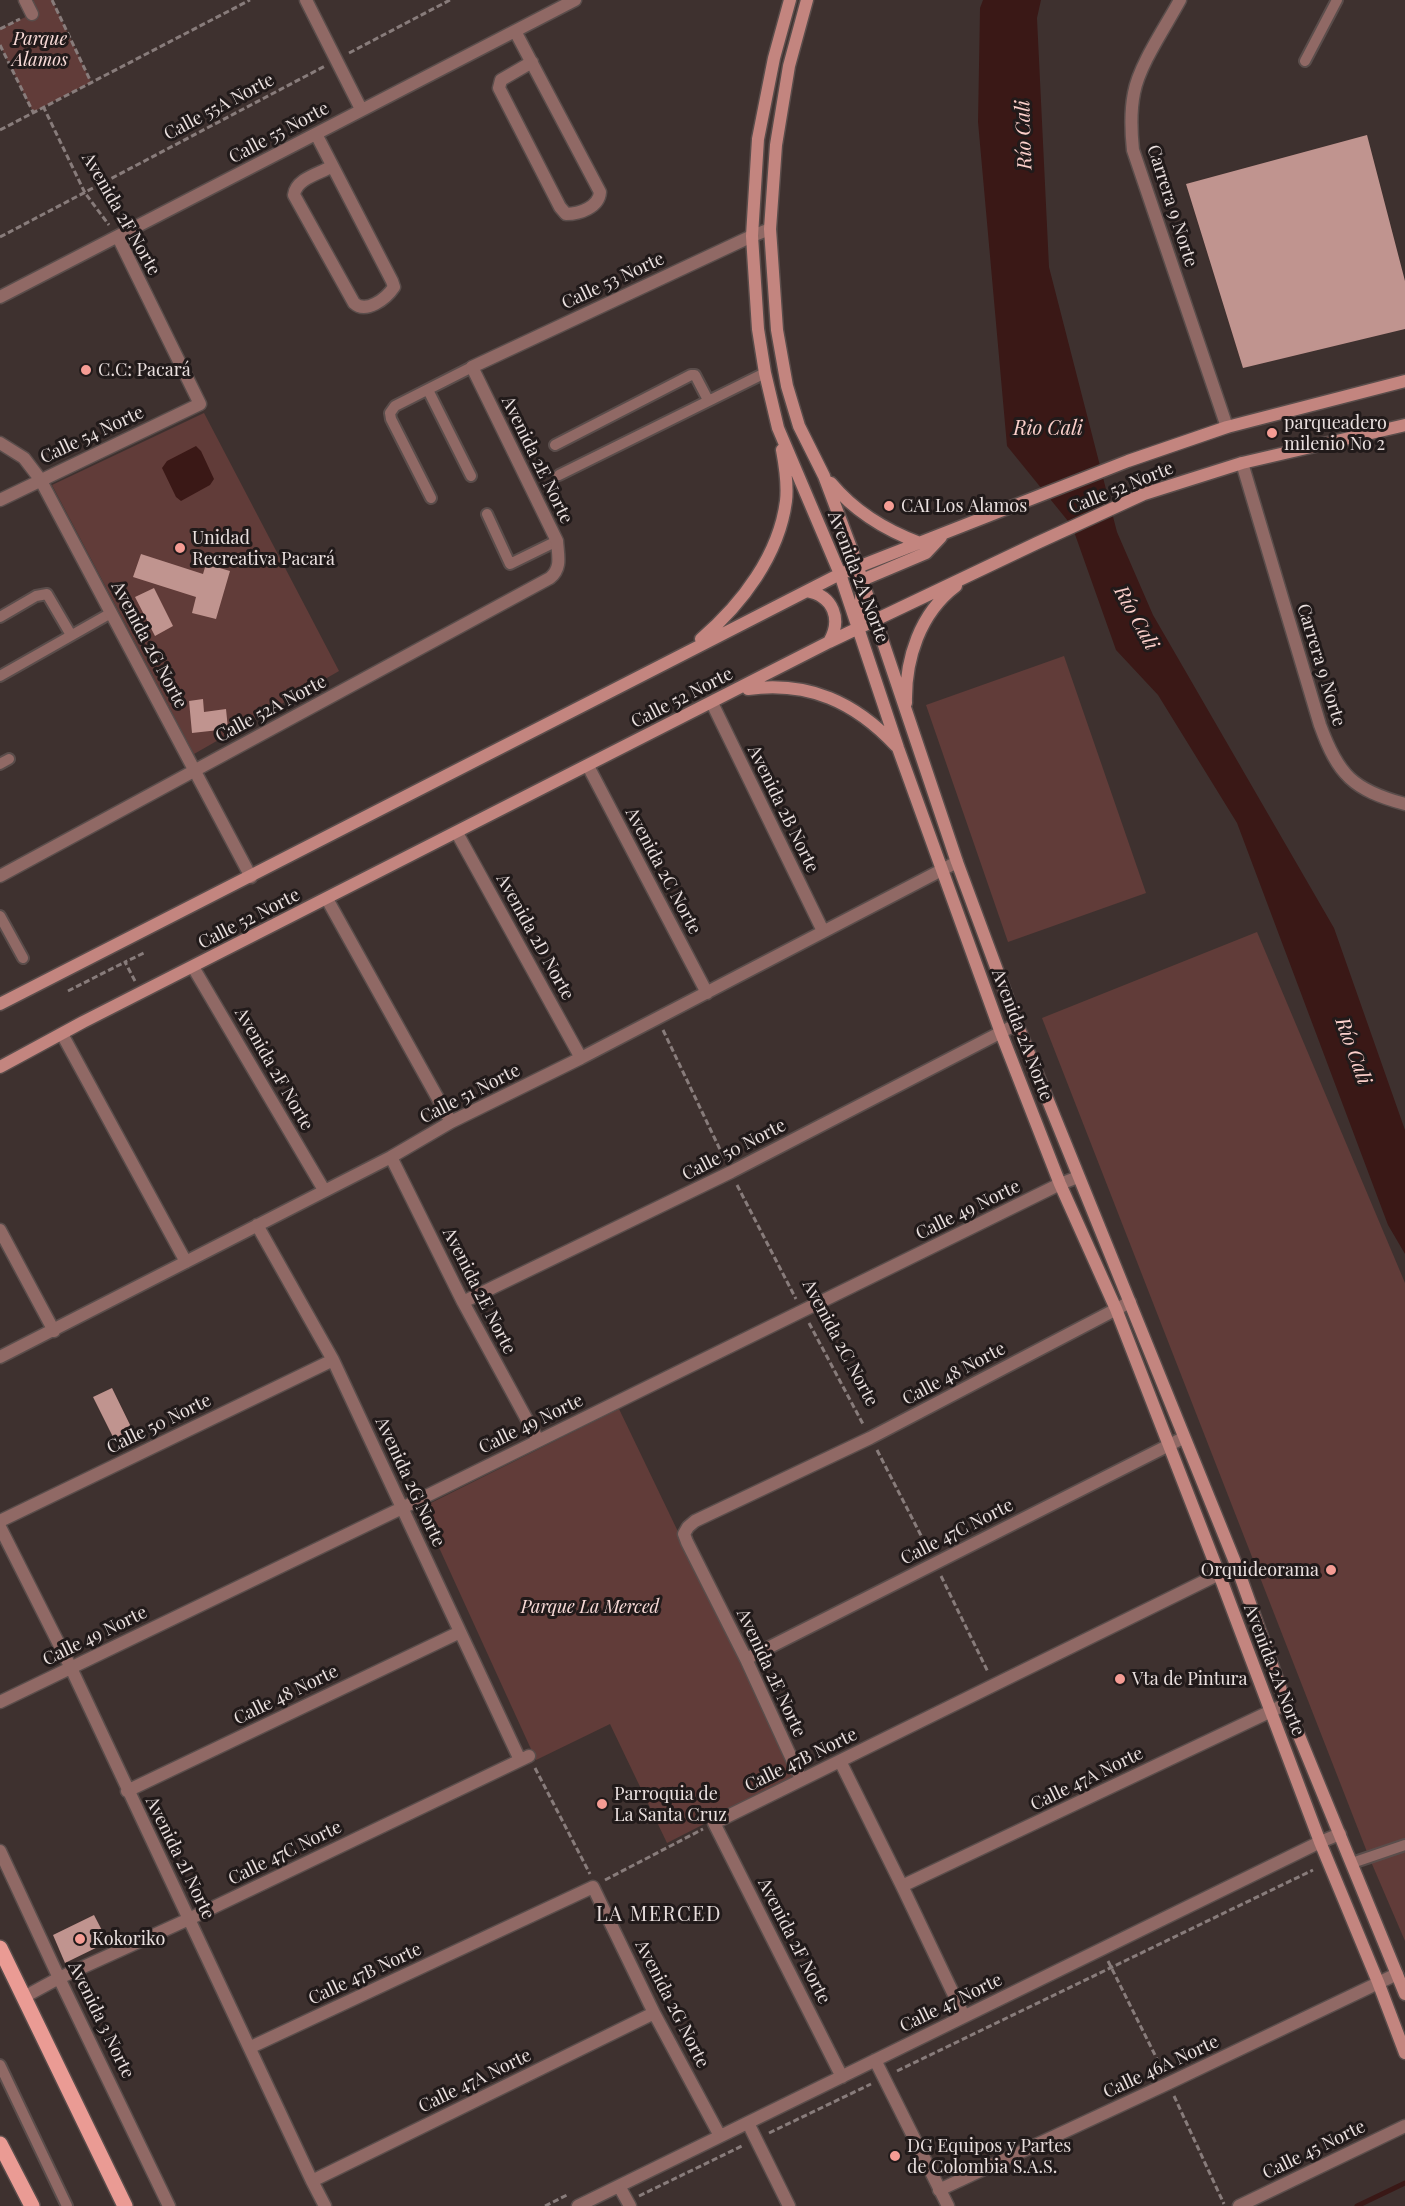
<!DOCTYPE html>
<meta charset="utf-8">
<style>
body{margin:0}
canvas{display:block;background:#3e312f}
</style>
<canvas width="1405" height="2206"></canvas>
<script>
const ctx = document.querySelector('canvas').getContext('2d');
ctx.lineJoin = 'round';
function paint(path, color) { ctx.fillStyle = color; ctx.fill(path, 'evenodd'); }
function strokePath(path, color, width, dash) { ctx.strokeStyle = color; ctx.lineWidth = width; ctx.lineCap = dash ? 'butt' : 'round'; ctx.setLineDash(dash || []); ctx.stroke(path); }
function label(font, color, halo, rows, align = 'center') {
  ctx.font = font + ' "Playfair Display",serif'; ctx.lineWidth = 6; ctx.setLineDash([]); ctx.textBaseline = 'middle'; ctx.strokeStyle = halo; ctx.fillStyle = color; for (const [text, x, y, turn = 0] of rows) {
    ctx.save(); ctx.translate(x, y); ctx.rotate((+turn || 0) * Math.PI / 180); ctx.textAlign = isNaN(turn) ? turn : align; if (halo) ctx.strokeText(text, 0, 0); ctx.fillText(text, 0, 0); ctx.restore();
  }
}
paint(new Path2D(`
 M34,0h18l39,82 -58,30 -33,-67v-16l32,-15 -4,-7z
 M204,413l135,258 -145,83 -142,-269z
 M1064,656l82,237 -138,49 -82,-237z
 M1257,932l148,351v658l-36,-84 -327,-839z
 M619,1409l177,368 -129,66 -57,-119 -74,36 -115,-252z`), '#613c39');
paint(new Path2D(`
 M983,0h58l-4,18 12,249 68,265 36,83 181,313 71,202v124l-17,-29 -151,-402 -79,-128 -42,-45 -44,-124 -65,-80 -29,-324 2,-114z
 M196,446l5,5 13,28 -4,6 -29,16 -5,-4 -14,-29 5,-7z`), '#3a1816');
strokePath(new Path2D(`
 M1357,2206l48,-23`), '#3a1816', 5);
paint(new Path2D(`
 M1367,135l38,146v48l-162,39 -57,-184z
 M141,554l62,20 3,-10 24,7 -14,48 -24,-6 4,-16 -63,-20z
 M154,588l19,38 -18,10 -20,-39z
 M203,699l1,13 22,-3 2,20 -36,4 -3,-32z
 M112,1388l21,43 -18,10 -22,-44z
 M94,1915l14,27 -43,21 -12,-28z`), '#c0948f');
const service = new Path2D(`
 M1305,61l32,-61
 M428,390l43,86
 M555,445l136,-70h4l13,25
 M559,475l206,-102
 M431,498l-40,-79 -1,-6 5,-7 77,-39
 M487,514l23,50 47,-23
 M0,617l36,-21 11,-2 24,41
 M0,676l111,-63
 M0,764l9,-5
 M0,916l23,42
 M1352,1863l53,-18
 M0,2065l67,141`);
const minor = new Path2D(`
 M25,0l7,14
 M306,0l55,109
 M1180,0c-14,26 -41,65 -46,93 -4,20 -3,38 -1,57l94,277
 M515,31l85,161c-1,15 -20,22 -34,22l-6,-7 -61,-119 2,-8 31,-18
 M316,134l76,147 2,6c-8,12 -28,27 -40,16l-60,-108c2,-16 24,-21 37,-28
 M0,297l575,-297
 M0,443l24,15 16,21 211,398
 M1242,463l78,262c18,50 33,65 85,79
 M0,500l200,-96 -82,-167
 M712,703l111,228
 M588,766l119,227
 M457,833l124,225
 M0,876l550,-298c12,-10 8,-22 7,-37l-85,-174 280,-131 18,-7
 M327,899l124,223
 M193,967l131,223
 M62,1034l124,228
 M391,1157l72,145 75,138
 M257,1225l76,135 187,400
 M0,1230l54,101
 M463,1302l268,-130 286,-148
 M0,1357l391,-200 60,-35 130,-64 376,-196
 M0,1521l333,-161
 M0,1527l71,141 241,513 13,25
 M746,1659l437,-221
 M0,1702l402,-194 658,-324 18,-7
 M840,1761l62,125 62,130
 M801,1779l-55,-120 -59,-117 -3,-8 4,-7 7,-6 175,-83 260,-136
 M127,1791l333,-159
 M0,1851l59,127 110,228
 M902,1886l384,-182
 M24,1997l35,-19 130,-59 340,-163
 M251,2047l342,-160 61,126 66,123
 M875,2060l73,146
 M842,2077l-128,-254 505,-249 18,-7
 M748,2123l41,83
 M312,2181l342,-168
 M619,2186l11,20
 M939,2190l230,-107 228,-109
 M578,2206l742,-364 20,-8
 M1239,2206l166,-80`);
const secondary = new Path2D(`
 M790,0l-16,58 -16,81 -6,97 6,93 7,44 13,55 62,146 58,174 103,285 59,151 56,125 103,265 101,268 58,140 27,71
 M807,0l-18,66 -13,79 -6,84 7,101 10,56 12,40 25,50 29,77 104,309 60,162 220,543 49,137 119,290
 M831,483c24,29 54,47 89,60
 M807,591c27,5 35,29 22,51
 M860,621l2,-41 64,-27 15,-16
 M701,639c41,-35 78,-84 85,-138 2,-17 -1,-35 -4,-51
 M748,689c61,-8 107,13 148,57
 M906,703c-1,-44 14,-90 50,-117
 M0,1004l840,-430 288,-113 99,-34 178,-46
 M0,1067l83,-45 746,-380 208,-99 107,-49 98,-31 163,-38`);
const primary = new Path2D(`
 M0,1948l125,258
 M0,2144l32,62`);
strokePath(service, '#5a4d4b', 14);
strokePath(minor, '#5a4d4b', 15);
strokePath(secondary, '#5a4d4b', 15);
strokePath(primary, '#5a4d4b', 18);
strokePath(new Path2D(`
 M52,0l39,82
 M0,29l20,-10
 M0,45l33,67
 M349,53l101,-53
 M43,106l42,87 24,32
 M0,130l250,-130
 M0,237l325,-171
 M135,981l-10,-19 21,-10
 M68,991l57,-29
 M663,1030l62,130
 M737,1185l59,114
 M809,1323l55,103
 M877,1450l52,101
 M941,1576l47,96
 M535,1768l55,106
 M605,1880l98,-51
 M1108,1961l55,110
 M897,2071l416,-201
 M1174,2096l50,108
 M769,2133l102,-49
 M639,2196l105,-51
 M545,2206l22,-11`), '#887c7b', 3, [6, 3]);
strokePath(service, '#906965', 10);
strokePath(minor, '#906965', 12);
strokePath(secondary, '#c3857f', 12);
strokePath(primary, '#ea9b94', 15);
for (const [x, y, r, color] of [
 [86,370,6,"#f59c94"],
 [1272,433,6,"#f59c94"],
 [889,506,6,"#f59c94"],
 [180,548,6,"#f59c94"],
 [1331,1570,6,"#f59c94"],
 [1120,1679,6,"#f59c94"],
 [602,1804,6,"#f59c94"],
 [80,1939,6,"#f59c94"],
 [895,2156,6,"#f59c94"]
]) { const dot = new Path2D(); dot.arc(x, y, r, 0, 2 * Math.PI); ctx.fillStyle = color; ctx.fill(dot); strokePath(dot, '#211a1a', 2); }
label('italic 18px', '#f9dbd8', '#211a1a', [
 ["Parque",40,39],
 ["Alamos",40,60],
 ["Parque La Merced",590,1607]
]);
label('18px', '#eae0df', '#211a1a', [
 ["Calle 55A Norte",219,107,-28],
 ["Calle 55 Norte",279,133,-28],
 ["Carrera 9 Norte",1172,206,72],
 ["Avenida 2F Norte",121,214,60],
 ["Calle 53 Norte",613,281,-25],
 ["Calle 54 Norte",92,435,-25],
 ["Avenida 2E Norte",537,460,64],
 ["Calle 52 Norte",1121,488,-22],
 ["Avenida 2A Norte",858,577,69],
 ["Avenida 2G Norte",149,645,62],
 ["Carrera 9 Norte",1321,665,73],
 ["Calle 52 Norte",682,698,-27],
 ["Calle 52A Norte",271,709,-28],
 ["Avenida 2B Norte",783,809,64],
 ["Avenida 2C Norte",663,871,62],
 ["Calle 52 Norte",249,919,-27],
 ["Avenida 2D Norte",535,937,61],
 ["Avenida 2A Norte",1022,1035,69],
 ["Avenida 2F Norte",274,1069,60],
 ["Calle 51 Norte",470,1094,-27],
 ["Calle 50 Norte",734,1150,-27],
 ["Calle 49 Norte",968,1210,-26],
 ["Avenida 2E Norte",479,1291,63],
 ["Avenida 2C Norte",840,1343,62],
 ["Calle 48 Norte",954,1374,-28],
 ["Calle 50 Norte",159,1424,-26],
 ["Calle 49 Norte",531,1424,-26],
 ["Avenida 2G Norte",410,1482,65],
 ["Calle 47C Norte",957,1532,-27],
 ["Calle 49 Norte",95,1636,-26],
 ["Avenida 2A Norte",1274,1670,69],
 ["Avenida 2E Norte",771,1673,65],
 ["Calle 48 Norte",286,1695,-26],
 ["Calle 47B Norte",801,1760,-26],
 ["Calle 47A Norte",1087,1779,-26],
 ["Calle 47C Norte",285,1853,-26],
 ["Avenida 2I Norte",180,1858,64],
 ["Avenida 2F Norte",794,1941,63],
 ["Calle 47B Norte",365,1974,-25],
 ["Calle 47 Norte",951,2003,-26],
 ["Avenida 2G Norte",672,2004,63],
 ["Avenida 3 Norte",101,2020,64],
 ["Calle 46A Norte",1161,2067,-25],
 ["Calle 47A Norte",475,2081,-26],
 ["Calle 45 Norte",1314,2150,-26]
]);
label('18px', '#eae0df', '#211a1a', [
 ["C.C: Pacará",98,370],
 ["parqueadero",1284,423],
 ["milenio No 2",1284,444],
 ["CAI Los Alamos",901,506],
 ["Unidad",192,538],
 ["Recreativa Pacará",192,559],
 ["Orquideorama",1319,1570,"right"],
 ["Vta de Pintura",1132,1679],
 ["Parroquia de",614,1794],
 ["La Santa Cruz",614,1815],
 ["Kokoriko",92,1939],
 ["DG Equipos y Partes",907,2146],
 ["de Colombia S.A.S.",907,2167]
], 'left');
label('italic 20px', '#fcd0cb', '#211a1a', [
 ["Río Cali",1024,135,-92],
 ["Rio Cali",1048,429],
 ["Río Cali",1136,618,61],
 ["Río Cali",1353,1051,70]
]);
ctx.letterSpacing = '1.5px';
label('20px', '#eae0df', '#211a1a', [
 ["LA MERCED",659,1915]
]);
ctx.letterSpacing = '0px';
</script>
